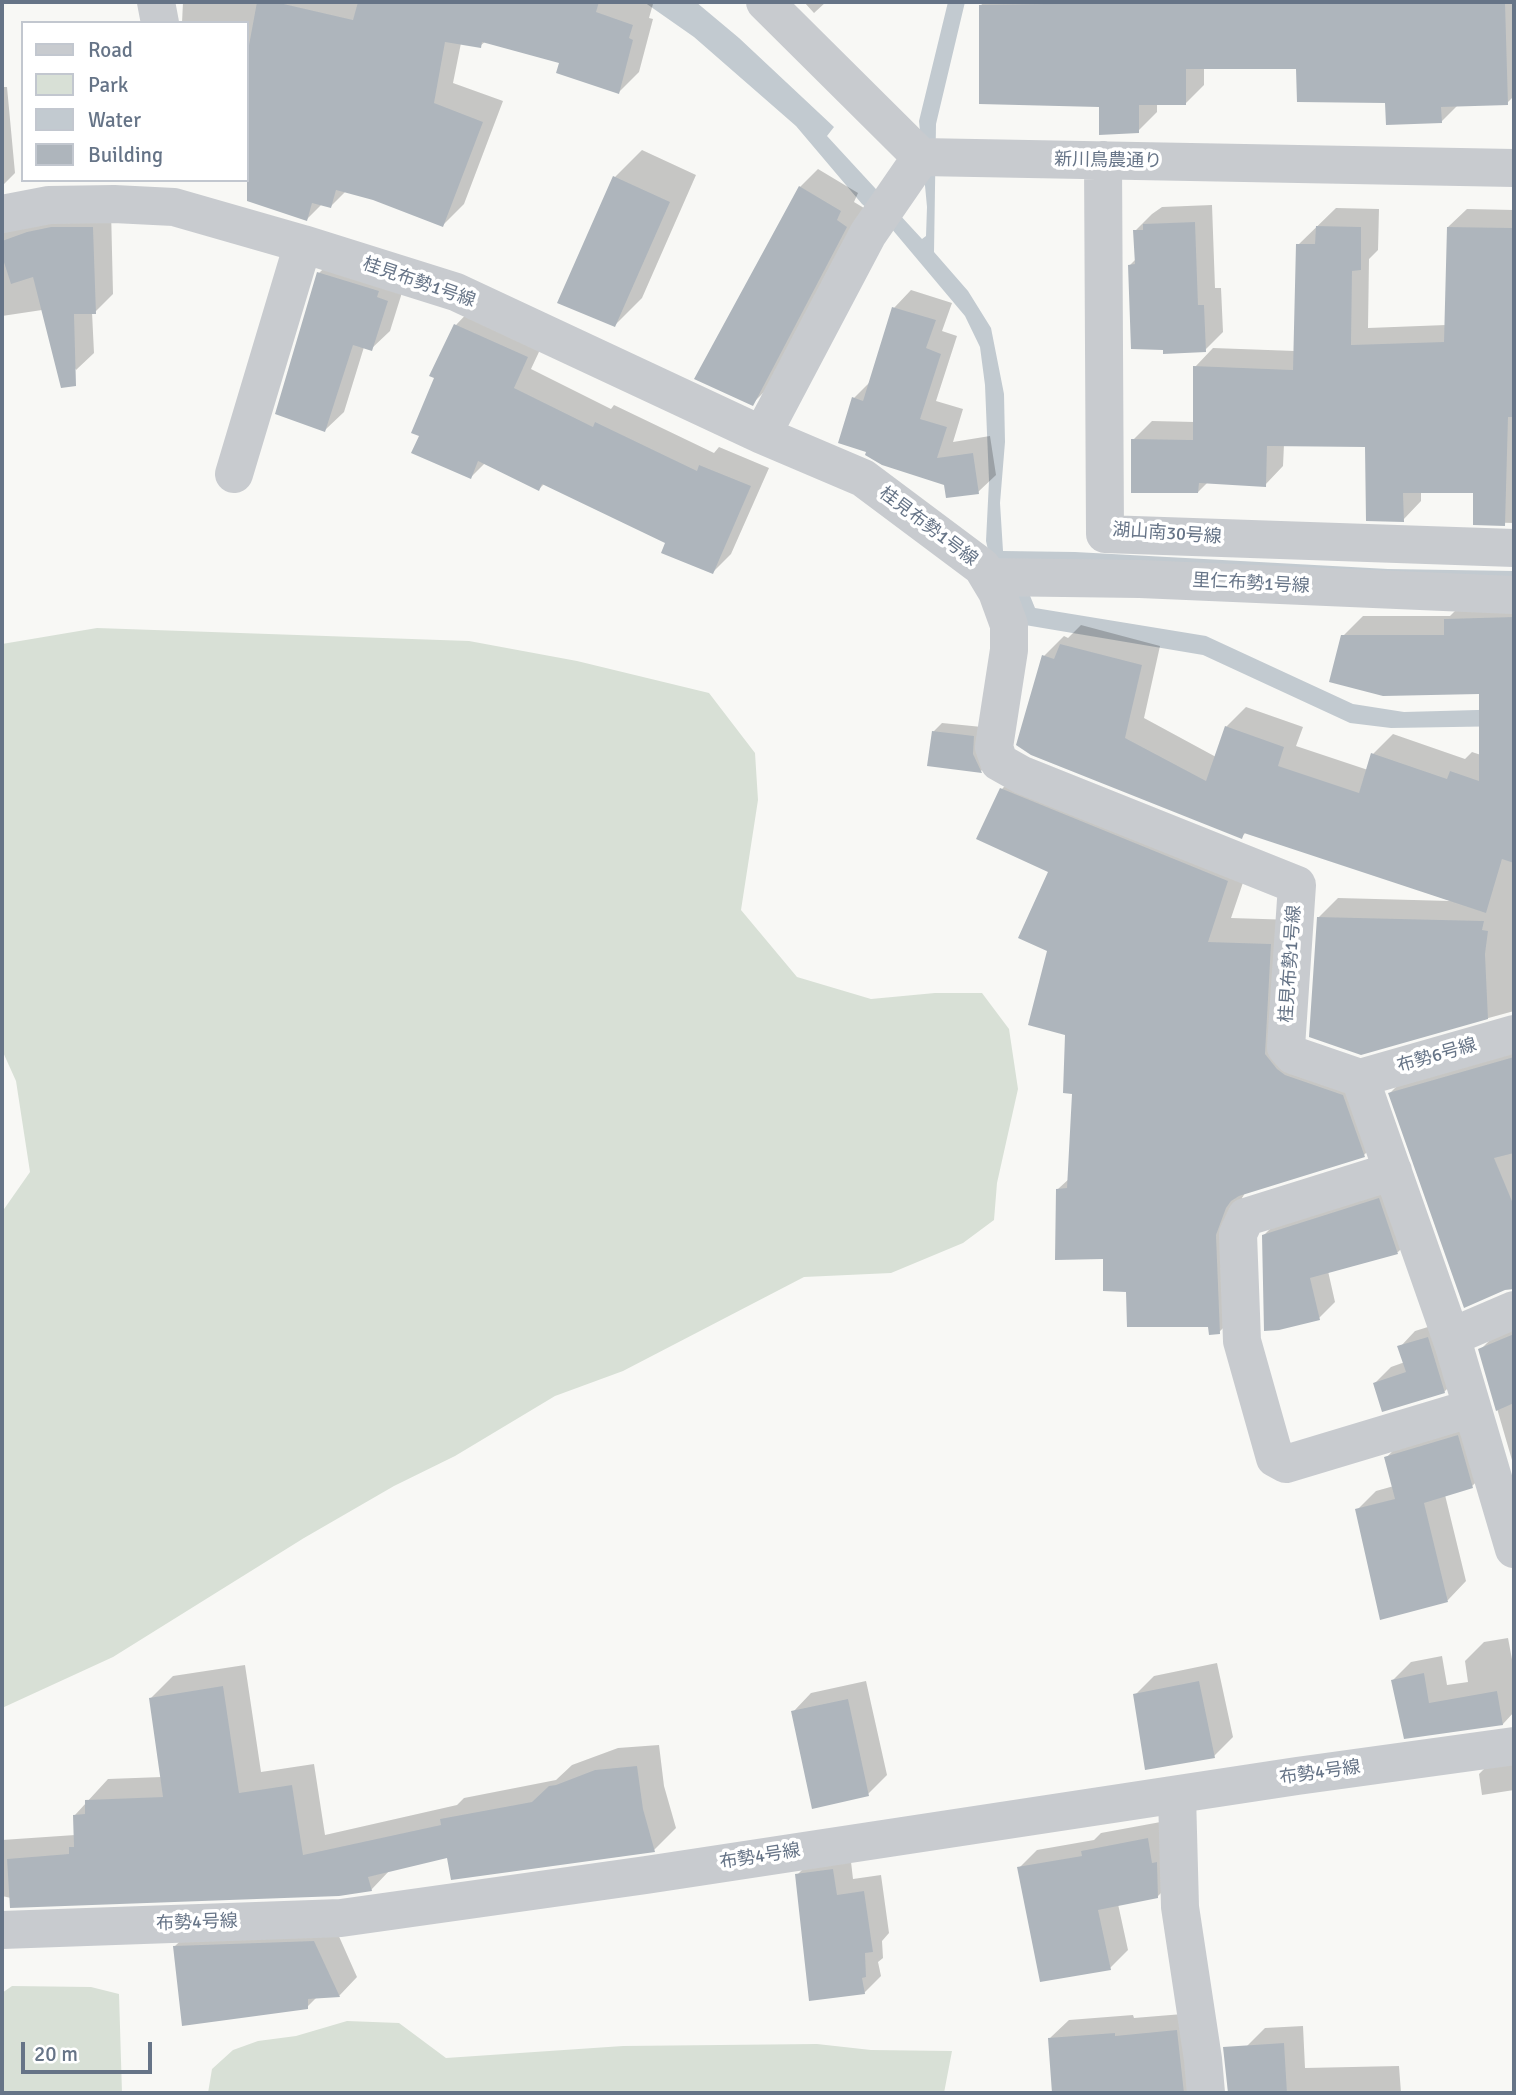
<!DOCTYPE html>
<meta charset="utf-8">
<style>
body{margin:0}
#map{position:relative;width:1516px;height:2095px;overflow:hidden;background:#f8f8f5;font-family:Signika,sans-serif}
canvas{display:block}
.frame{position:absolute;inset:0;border:4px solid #667487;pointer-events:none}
.legend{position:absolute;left:21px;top:21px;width:228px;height:161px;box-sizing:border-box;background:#fff;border:2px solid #c2c7cf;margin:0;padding:9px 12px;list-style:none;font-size:21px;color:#667487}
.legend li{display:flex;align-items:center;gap:14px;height:35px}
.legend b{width:35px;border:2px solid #c2c7cf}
.scale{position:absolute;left:21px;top:2042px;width:131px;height:32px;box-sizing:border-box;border:4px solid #667487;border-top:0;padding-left:9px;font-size:21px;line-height:24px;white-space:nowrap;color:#667487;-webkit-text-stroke:5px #fff;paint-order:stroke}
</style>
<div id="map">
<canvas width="1516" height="2095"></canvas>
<div class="frame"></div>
<ul class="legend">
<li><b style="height:9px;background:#c8cbcf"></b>Road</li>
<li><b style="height:19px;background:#d8e0d6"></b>Park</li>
<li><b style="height:19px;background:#c2cad0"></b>Water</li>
<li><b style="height:19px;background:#aeb5bc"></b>Building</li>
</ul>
<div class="scale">20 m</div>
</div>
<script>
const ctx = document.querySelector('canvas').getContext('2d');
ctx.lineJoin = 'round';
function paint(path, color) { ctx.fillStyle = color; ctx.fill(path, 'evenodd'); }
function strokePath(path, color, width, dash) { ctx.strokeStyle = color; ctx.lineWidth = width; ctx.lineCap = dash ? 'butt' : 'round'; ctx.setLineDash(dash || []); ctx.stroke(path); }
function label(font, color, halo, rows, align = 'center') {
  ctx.font = font + ' Signika,"Noto Sans JP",sans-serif'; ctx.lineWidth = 7; ctx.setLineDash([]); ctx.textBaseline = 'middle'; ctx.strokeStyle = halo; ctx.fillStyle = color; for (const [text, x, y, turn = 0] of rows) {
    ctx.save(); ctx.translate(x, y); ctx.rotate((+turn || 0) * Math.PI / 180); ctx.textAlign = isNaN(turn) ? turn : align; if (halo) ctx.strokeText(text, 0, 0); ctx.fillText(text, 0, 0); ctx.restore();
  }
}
paint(new Path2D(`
 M97,628l372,13 108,20 132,32 46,60 3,47 -17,110 56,67 74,22 64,-6h47l27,36 9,60 -21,94 -3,37 -31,23 -72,30 -87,4 -181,94 -68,25 -100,60 -61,30 -90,52 -191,119 -111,51v-496l28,-40 -14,-91 -14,-31v-406z
 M12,1986l79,1 28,7 3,99h-120v-100z
 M347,2021l52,2 47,35 177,-12 194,-2 54,6 81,1 -8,42h-736l4,-24 21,-19 25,-9 38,-5z`), '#d8e0d6');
paint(new Path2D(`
 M644,2h52l43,36 95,89 -7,9 95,103 4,-3 1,-29 -8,-86 29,-119h17l-29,122 -2,128 34,39 23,37 13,66 1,48 -5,61 3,48 72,1 313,17 126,2v14l-490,-4 11,27 171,28 147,68 51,8 110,-3v17l-123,2 -41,-5 -147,-68 -178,-30 -35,-66 -4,-18 3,-60 -4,-96 -5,-38 -15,-31 -74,-88 -29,-24 -66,-78 -102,-89z`), '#c2cad0');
paint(new Path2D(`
 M183,2h464l6,2 -4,14 4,1 -14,53 -20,20 -58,-31 -75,-20 -6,5 -19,-3 -8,40 50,18 -39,103 -21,21 -69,-27 -28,-7 -15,15 -9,-2 -15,15 -47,-43 -13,-2v-151h-65z
 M804,2h22l-12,11z
 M985,2h529v94l-7,7 -49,2 -17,17 -143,-55h-94v18l-19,19 -28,-1v9l-19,19 -37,-26 -120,-100z
 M2,87h5l8,86 -13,13z
 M642,150l54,25 -54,123 -27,27v-148z
 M818,169l40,24 -4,9 10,6 -94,178 -18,18 -55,-26 103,-191z
 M1212,205l3,83h6l2,44 -18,18 -75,-85 6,-6 -1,-28 17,-17 10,-7z
 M2,206l109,3 2,85 -18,18h-3l2,41 -18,17 -34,-60 -40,6z
 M1336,208l43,1 -1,41 -9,9 -1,69 78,-3 2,-98 19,-18 47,1v313l-39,-1v-31h-54v10l-18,19 -37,-75 -82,-1 -1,22 -18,19 -57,-3 -10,10 -65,-52 19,-19 43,1v-55l18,-19 82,3 3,-106z
 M338,255l67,28 -15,48 -19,18 -7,-2 -20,65 -19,18 -6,-157z
 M911,290l41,13 -10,28 15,5 -21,65 27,8 -10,33 37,-6 6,39 -18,17 -32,-8 -92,-86 17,-17 23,-73z
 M474,306l71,33 -14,30 80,40 3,-4 100,48 5,-6 50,21 -38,86 -18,18 -46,-30 -122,-59 -6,6 -54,-26 -14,14 -50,-42 15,-58 -5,-2 25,-50z
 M1514,598v413l-153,42 -43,-135 20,-20 113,3 -205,-69 -4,5 -210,-83 12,-98 20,-20 4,2 13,-13 79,21 -16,72 72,39 10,-30 20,-20 57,20 -7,19 72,24 5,-16 20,-20 72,25 7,-7 9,3v-62l-138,-57 20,-20h87l16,-16z
 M942,723l40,4 8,36 -9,8 -48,-39z
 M1026,764l226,92 -21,62 64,2 -6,109 99,102 -24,24 -119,38 -3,5 2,110 -25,24 -10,-6 -81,-36 -70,-101 12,-11 4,-86 -7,-59 -18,-83 2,-79 -49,-82z
 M1514,1044v63l-71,24 1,6 70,-8v158l-9,1 -115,-195 20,-20z
 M1396,1183l18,53 -16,16 -70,19 7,31 -16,16 -56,-82 17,-17z
 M1444,1322l16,54 -16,16 -69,-9 16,-16 14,-5 -5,-15 15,-16z
 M1514,1324v143l-34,-117 20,-20z
 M1476,1418l15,50 -19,18 -27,9 21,86 -18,19 -66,18 -25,-108 19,-19 18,-5 -8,-28 18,-19z
 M1508,1638l6,32v42l-11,12 -98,13 -12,-57 18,-18 31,-6 5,29 21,-3 -3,-21 19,-19z
 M1217,1663l16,74 -19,19 -79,-61 19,-19z
 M245,1665l16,107 53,-8 11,71 132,-30 7,-7 92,-18 16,-15 46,-17 41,-3 5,41 12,42 -22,22 -206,6 -58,14 -19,20 -360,8 -9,-2v-56l73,-5v-20l33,-36 54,-2 -11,-79 22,-22z
 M866,1681l21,94 -19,19 -75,-82 18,-19z
 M1514,1761v29l-32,5 -3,-21 9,-9z
 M1166,1821l9,58 -18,18 -39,7 10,46 -18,18 -91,-100 18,-18 57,-10 7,-7z
 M850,1853l3,26 28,-4 8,58 -7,8 1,17 -5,4 3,14 -17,17 -67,-118 17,-17z
 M333,1923l24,54 -18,19 -22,1 -10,10 -132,-61 19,-18z
 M1195,2013l21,80h-163l-3,-55 19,-18 64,-5 1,3z
 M1303,2026l2,42 94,-2 2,27h-153l-2,-46 19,-19z`), '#0003');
paint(new Path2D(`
 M257,2h18l78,18 5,-18h241l-3,10 37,13 -4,13 4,2 -14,54 -63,-21 3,-10 -77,-21 -1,6 -36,-6 -11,61 49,19 -40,105 -70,-27 -37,-10 -5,18 -19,-5 -5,18 -60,-20v-145z
 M1045,2h460l3,103 -67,2 1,16 -56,2 -1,-22 -88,-1 -1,-33h-110v36h-47v28l-40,2v-28l-120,-3v-99l66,-1z
 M613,176l57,26 -55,125 -58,-24z
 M799,186l42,25 -4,9 10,7 -94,179 -59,-27z
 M1195,222l3,83h6l2,47 -43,2v-4l-32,-1 -3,-84 7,-1 -2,-34h10v-6z
 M1316,226l45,1v43l-9,1 -1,74 93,-3 3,-115 67,1v189h-6l-3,109 -32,-1v-32h-70l1,29 -38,-1 -1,-74 -98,-1 -1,41 -67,-4 -1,10h-67v-54l62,1v-74l100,4 3,-126h19z
 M51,227h42l3,87h-22l2,72 -15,2 -28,-111 -22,7 -9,-28v-15l25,-9z
 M317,272l62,19 -2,6 11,4 -16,50 -19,-6 -28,87 -50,-18z
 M892,307l44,13 -10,28 15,6 -21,65 27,8 -10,31 36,-5 6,41 -33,4 -2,-13 -62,-20 -17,-10 1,-3 -28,-9 14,-46 11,4z
 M454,324l74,33 -14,31 79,39 2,-5 102,49 2,-6 52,21 -38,88 -52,-21 4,-10 -123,-59 -3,7 -61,-30 -7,18 -60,-26 8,-17 -8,-3 23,-55 -5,-2z
 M1514,617v246l-12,-4 -16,54 -242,-80 -2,6 -211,-84 -15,-10 26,-90 12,4 6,-15 82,21 -17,73 81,43 19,-55 59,21 -6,19 81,27 12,-40 76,26 3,-8 29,10v-87l-96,2 -54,-14 12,-47h103v-16z
 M932,731l42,5 -1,18 9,19 -55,-7z
 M1000,788l228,93 -20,61 63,2 -6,110 12,15 8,6 58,20 22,62 -126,39 -8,5 -5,7 -10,27 4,99 -11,1 -1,-8h-81l-1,-35 -23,-1v-32l-48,1 1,-71 11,-1 5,-94 -9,-1 2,-58 -37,-10 19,-74 -29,-13 30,-66 -72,-33z
 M1317,917l167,4 -2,9 6,1 -3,23 3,65 -127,36 -52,-18z
 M1514,1057v96l-20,5 20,48v83l-9,1 -41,18 -76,-215z
 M1379,1198l19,56 -88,24 10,42 -41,10 -15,1 -2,-96z
 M1514,1334v69l-18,8 -18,-62z
 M1428,1337l17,56 -63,19 -9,-29 33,-11 -9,-26z
 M1458,1435l15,53 -49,15 24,99 -68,18 -25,-111 40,-10 -11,-42z
 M1424,1673l5,30 68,-12 6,34 -99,14 -13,-59z
 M1199,1681l16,77 -70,12 -12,-76z
 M223,1686l16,107 53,-8 11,70 138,-30 -1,-6 92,-17 17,-16 7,-1 39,-15 42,-4 6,43 12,43 -204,28 -4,-22 -79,19 4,14 -33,5 -329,12 -3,-49 62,-5v-7h5l-1,-32 12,-1v-14l78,-3 -14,-99z
 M848,1699l21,97 -57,13 -21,-98z
 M1148,1838l4,25 5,-1 1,36 -60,12 13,60 -71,12 -23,-115 65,-11 -1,-5z
 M833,1869l4,26 27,-4 9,61 -8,1 1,24 -4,1 3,16 -56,7 -14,-127z
 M314,1941l26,56 -32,2v10l-126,17 -9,-80z
 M1177,2030l7,63h-132l-4,-55 67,-5v3z
 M1284,2043l3,50h-59l-5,-46z`), '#aeb5bc');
strokePath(new Path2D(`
 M156,2l4,21
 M765,2l156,155 593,11
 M1103,160l2,374 409,14
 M2,214l47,-9 65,-1 60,3 129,37 153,48 306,143 101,43 119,89 15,25 12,33v25l-15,97 5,15 23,13 275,110 -11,162 7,8 67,23 94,268 60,203
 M762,435l106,-201 53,-77
 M234,474l69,-230
 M988,577l152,2 374,16
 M1360,1078l154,-44
 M1393,1171l-147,46 -8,17 4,107 33,117 11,6 186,-56
 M1451,1337l63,-27
 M1177,1795l3,112 23,152 3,34
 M2,1930l339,-12 305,-43 651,-99 217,-30`), '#c8cbcf', 38);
label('18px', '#667487', '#fff', [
 ["新川鳥農通り",1108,161,1],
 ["桂見布勢1号線",419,283,19],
 ["桂見布勢1号線",928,527,37],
 ["湖山南30号線",1167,534,4],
 ["里仁布勢1号線",1251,584,3],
 ["桂見布勢1号線",1291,964,-86],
 ["布勢6号線",1437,1056,-16],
 ["布勢4号線",1320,1773,-8],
 ["布勢4号線",760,1857,-9],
 ["布勢4号線",197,1923,-2]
]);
</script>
